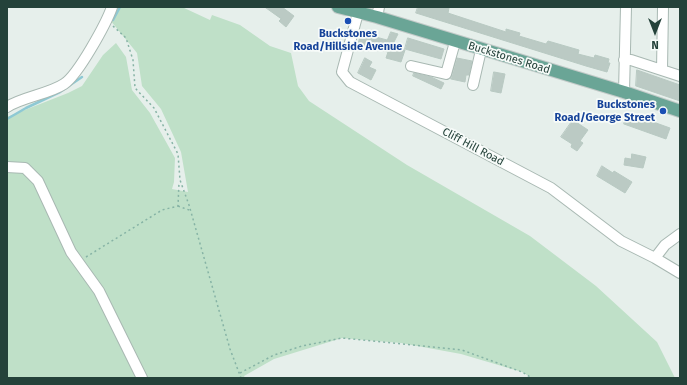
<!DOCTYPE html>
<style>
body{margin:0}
#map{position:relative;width:687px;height:385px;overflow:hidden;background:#e6efeb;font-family:"Fira Sans",sans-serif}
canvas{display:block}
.frame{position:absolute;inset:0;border:8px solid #24423a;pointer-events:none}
.north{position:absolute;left:635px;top:12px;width:40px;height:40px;-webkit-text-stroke:3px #f7fbf9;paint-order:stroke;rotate:180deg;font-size:11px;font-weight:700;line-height:16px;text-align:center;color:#24423a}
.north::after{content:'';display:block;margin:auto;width:14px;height:18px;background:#24423a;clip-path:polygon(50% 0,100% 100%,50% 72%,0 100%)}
</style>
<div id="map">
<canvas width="687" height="385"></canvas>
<div class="frame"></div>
<div class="north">N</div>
</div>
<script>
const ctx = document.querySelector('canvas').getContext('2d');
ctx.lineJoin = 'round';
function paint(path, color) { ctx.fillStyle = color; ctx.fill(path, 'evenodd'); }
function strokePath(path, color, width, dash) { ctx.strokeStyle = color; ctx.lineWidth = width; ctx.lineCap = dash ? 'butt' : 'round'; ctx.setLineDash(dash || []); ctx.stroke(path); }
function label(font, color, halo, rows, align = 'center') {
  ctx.font = font + ' "Fira Sans",sans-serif'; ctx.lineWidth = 3.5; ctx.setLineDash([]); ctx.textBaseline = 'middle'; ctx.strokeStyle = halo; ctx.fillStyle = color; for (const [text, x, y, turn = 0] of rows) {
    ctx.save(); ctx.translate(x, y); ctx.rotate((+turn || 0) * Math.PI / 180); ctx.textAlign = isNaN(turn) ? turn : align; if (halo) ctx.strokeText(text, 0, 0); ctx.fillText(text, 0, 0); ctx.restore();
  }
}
paint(new Path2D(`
 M115,7h67l28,13 2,-5 28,10 30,21 21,7 7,33 11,15 98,64 123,71 66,50 61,56 18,36h-143l-10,-6 -61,-18 -60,-11 -59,-5 -68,21 -30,17 1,2h-238v-261l61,-24 14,-7 21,-31 13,-12 10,14 6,33 18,23 25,45 -1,24 -2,7 16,3 -7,-40 -20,-43 -19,-23 -5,-33 -27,-33z`), '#bfe0c8');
strokePath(new Path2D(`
 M113,20l7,-13
 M7,119l19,-11 34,-16 22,-15`), '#8ec9d4', 2.5);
const building = new Path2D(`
 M265,7h17l12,9 -8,11 -7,-6 2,-2z
 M418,7h27l4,1 -1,5 6,2 52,17v-3l14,4 -1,3 27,8 2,-3 31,9 -1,4 16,4 1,-3 14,4 -1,4h2l-3,9 -21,-6 -170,-53z
 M391,32l7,2 -6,12 13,4 -4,12 -15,-4 2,-6 -30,-8 3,-11 26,7z
 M408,38l36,11 -3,10 -36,-10z
 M365,58l7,4 -3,5 7,3 -5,10 -13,-7z
 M457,58l15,3 -3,14h-3l-1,7 -14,-3z
 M637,70l43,15v16l-44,-15z
 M494,72l11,2 -4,19 -10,-2z
 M414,73l17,4 13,6 -3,6 -28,-13z
 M628,113l42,15 -4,11 -42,-15z
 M573,120l15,10 -8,11 3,2 -6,8 -6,-4 1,-3 -11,-7z
 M632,154l14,3 -3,11 -19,-3 1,-7 6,1z
 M602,166l11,7 1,-2 18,11 -7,11 -28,-17z`);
paint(building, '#bbcac4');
strokePath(building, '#b8c9c2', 1);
const minor = new Path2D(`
 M358,13l-16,59 8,10 201,106 70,53 34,17 25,15
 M377,17l2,-10
 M624,60h7l49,16
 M411,66l35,8 9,-32
 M662,70l1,-63
 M473,85l8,-35
 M624,92l2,-85
 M7,107c15,-10 42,-13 57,-23 14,-9 42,-60 48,-77
 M7,167l18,1 13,13 33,71 28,39 43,87
 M655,258l10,-13 15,-11`);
const major = new Path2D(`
 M338,7l39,10 247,75 56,19`);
strokePath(minor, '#a8b8b2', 12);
strokePath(major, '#c2cac8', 14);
strokePath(new Path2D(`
 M113,26l13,12 7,22 2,28 19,20 24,46 2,26 9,25 41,144 11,29
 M178,206l11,4
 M86,257l76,-47 16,-4 1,-24
 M240,373l34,-18 28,-9 40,-8 120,12 60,22 10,6`), '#86b3a5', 1.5, [2, 3]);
strokePath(minor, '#fff', 10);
strokePath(major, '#6aa596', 12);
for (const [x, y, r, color] of [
 [348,21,4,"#1a4fb4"],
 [663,111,4,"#1a4fb4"]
]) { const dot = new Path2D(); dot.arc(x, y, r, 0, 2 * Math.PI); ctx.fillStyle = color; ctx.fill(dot); strokePath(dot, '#f7fbf9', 1.5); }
label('bold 11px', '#164399', '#f7fbf9', [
 ["Buckstones",348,34],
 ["Road/Hillside Avenue",348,47],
 ["Buckstones",655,105,"right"],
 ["Road/George Street",655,118,"right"]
]);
label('11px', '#24423a', '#f7fbf9', [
 ["Buckstones Road",509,58,17],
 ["Cliff Hill Road",473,147,28]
]);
</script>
